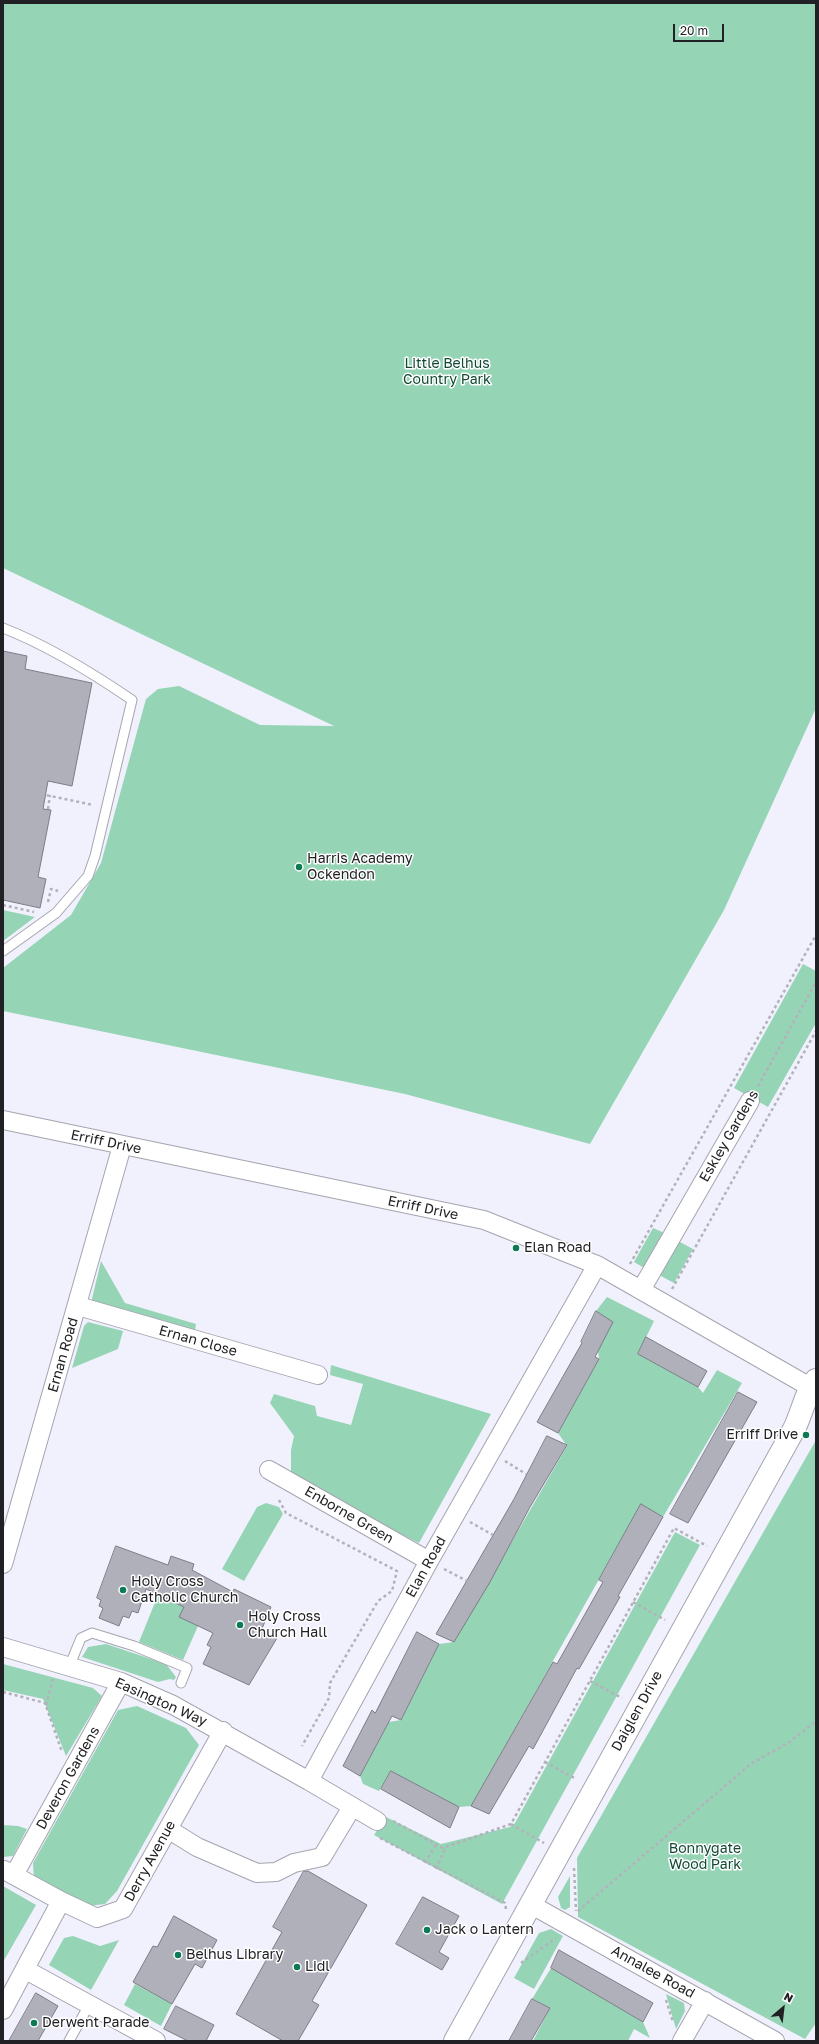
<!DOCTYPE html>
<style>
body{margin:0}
#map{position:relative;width:819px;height:2044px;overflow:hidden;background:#f1f1fd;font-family:"Golos Text",sans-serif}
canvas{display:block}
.frame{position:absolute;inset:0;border:4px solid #212125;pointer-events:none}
.north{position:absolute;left:763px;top:1988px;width:40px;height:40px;-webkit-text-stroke:3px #fff;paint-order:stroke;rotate:28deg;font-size:11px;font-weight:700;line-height:16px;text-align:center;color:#212125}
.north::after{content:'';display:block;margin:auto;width:14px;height:18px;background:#212125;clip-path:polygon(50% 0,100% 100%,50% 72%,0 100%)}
.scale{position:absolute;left:673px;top:24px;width:51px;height:18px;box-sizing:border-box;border:2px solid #212125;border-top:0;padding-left:5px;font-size:12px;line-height:14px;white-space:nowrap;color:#212125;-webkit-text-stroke:3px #fff;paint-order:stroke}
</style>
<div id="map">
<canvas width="819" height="2044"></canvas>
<div class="frame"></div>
<div class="north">N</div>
<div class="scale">20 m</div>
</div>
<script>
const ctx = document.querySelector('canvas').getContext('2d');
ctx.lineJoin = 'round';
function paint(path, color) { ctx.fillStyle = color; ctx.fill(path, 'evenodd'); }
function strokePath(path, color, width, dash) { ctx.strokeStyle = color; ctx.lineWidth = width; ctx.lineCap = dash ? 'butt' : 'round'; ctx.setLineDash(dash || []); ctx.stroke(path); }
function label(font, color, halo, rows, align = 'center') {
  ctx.font = font + ' "Golos Text",sans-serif'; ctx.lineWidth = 3; ctx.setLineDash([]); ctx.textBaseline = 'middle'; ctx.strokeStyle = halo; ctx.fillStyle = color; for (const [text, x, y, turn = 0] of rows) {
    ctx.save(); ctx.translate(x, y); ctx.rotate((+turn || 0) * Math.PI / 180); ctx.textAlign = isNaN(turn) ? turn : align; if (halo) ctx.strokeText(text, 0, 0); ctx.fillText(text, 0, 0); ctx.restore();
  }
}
paint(new Path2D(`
 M3,3h813v705l-92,202 -134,234 -185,-50 -402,-83v-43l68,-53 30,-52 45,-164 12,-10 21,-3 81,39 74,1 -331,-158z
 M3,910l32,7 -32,24z
 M803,964l13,7v52l-48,84 -34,-19z
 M653,1228l14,6 -21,35 -12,-7z
 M678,1241l15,8 -19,34 -15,-8z
 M101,1261l24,42 71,21 -2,12 -104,-29z
 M607,1297l47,24 -16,33 60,33 5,6 14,-23 25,13 -79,134 -22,-12 -170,301 -12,1 -68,-36 -12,20 -16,-7 -3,-8 29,-54 12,-2 38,-76 15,-2 113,-196 -9,-13 41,-74 -1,-8 14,-29 -16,-11z
 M88,1322l35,9 -5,18 -46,19 12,-42z
 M331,1365l160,49 -72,129 -18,-9 -9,1 -101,-57v-28l3,-14 -24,-33 4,-9 41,12 2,10 34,9 12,-41 -33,-9z
 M816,1440v583l-11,16 -227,-122 -1,-59z
 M266,1503l13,4 4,7 -39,67 -22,-12 35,-62z
 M675,1532l25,13 -198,359 -128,-69 12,-18 55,27 69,-17 5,-4z
 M162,1585l22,22 -4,10 18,9 -15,34 -44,-18z
 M106,1644l60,20 10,13 -2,3 -4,-1 -12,3 -76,-25 6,-10z
 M3,1664l90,24 9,8 -36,60 -23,-57 -40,-9z
 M137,1706l49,22 13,17 -82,146 -12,13 -17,2 -54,-27 -1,-16 85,-153z
 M3,1825l15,1 9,3 -14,27 -10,1z
 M570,1876v31l-5,3 -4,-2 -3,-11z
 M3,1886l33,19 -33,57z
 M551,1929l12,7 -29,53 -20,-11 25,-45z
 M73,1936l27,10 19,-6 -28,50 -42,-25 15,-27z
 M551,1968l92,54 7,16 -16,-9 -6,12h-95l17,-33 -18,-9z
 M135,1984l37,20 -11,22 -37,-21z
 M666,1994l18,9 1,8 -9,18z`), '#96d4b6');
const building = new Path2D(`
 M3,651l24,5 -2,13 67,14 -20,103 -24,-5 -5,28 8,1 -13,67 8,2 -6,29 -37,-8z
 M596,1311l17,11 -18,35 4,2 -41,74 -21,-11 45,-79 -1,-1z
 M646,1337l61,34 -9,16 -60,-33z
 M738,1392l19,10 -69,121 -18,-9z
 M547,1436l20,9 -37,62 -40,75 -36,60 -18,-8 78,-135z
 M641,1504l22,13 -45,79 2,1 -41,72 -2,-1 -44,81 -4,-3 -40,68 -18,-8 82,-144 4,2 46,-82 -4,-2z
 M116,1546l52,19 3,-9 23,8 -2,6 41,22 1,-3 37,18 -10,24 16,7 -28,47 -46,-21 8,-17 -4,-2 6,-12 -34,-16 5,-10 -38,-18 -8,24 -6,-2 -3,7 -6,-2 -4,10 -20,-8 4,-10 -4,-2 2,-6 -4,-2z
 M417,1632l22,12 -38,76 -9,-4 -32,60 -17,-10 29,-56 3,3z
 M391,1771l68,36 -9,21 -69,-39z
 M304,1871h4l59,34 -55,96 7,4 -21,36h-15l-47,-27 46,-82 -9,-5z
 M423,1897l36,19 -20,36 10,6 -7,12 -46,-26z
 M174,1916l43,24 -15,28 -7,-4 -23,40 -39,-22 20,-36 4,1z
 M559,1950l94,53 -10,19 -92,-54z
 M36,1993l22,13 -20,35h-29z
 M532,1999l18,9 -19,33h-22z
 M176,2006l38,19 -8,16h-18l-24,-12z`);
paint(building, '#b0b0bb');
strokePath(building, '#7c7c86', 1);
const service = new Path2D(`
 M3,628c46,18 88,44 129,72l-37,156 -7,20 -32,37 -53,38
 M69,1667l12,-29 11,-5 42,13 53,22 -6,15
 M69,2041l20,-36`);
const minor = new Path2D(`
 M3,1120l481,100 113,45 213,122
 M641,1290l109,-189
 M78,1306l240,69
 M269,1470l160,91
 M3,1564l119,-418
 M3,1647l118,35 52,23 136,76
 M377,1821l-68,-40 120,-220 168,-296
 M168,1829l29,18 60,26 19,-1 18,-9 28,-6 30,-50
 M4,1870l57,31
 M14,1875l107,-193
 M530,1904l245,137
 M26,1970l130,71
 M3,2010l58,-109 36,17 26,-9 100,-178
 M682,2041l23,-40`);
const tertiary = new Path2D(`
 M455,2041l338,-610c9,-16 12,-38 23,-51`);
strokePath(service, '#a5a5b0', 11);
strokePath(minor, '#a5a5b0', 20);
strokePath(tertiary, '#a5a5b0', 24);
strokePath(new Path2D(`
 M3,786l38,8 2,-14
 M41,794l52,11
 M48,809l2,-14
 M48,902l3,-13 7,2
 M3,905l31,7
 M758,1086l58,-104
 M630,1264l186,-329
 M672,1289l144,-258
 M505,1461l21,13
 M279,1500l7,13 111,58 -5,20 -14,10 -48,82 -1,15 -27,48
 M470,1522l23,13
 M444,1569l23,12
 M633,1602l32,18
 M590,1681l32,17
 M3,1692l42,11 17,49
 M46,1705l7,-26
 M545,1762l31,17
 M393,1821l50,27 68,-24 163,-296 33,18
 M511,1824l33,19
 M380,1838l125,65 1,6
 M425,1863l11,-19
 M574,1868l2,43
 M436,1869l10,-22
 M578,1911l174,-148 36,-20 28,-22
 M521,1963l35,-25
 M666,2000l7,22`), '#b2b2bb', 2.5, [3, 3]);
strokePath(service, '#fff', 9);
strokePath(minor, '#fff', 18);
strokePath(tertiary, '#fff', 22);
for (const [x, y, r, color] of [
 [299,867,4,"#0b7a55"],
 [516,1248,4,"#0b7a55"],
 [806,1435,4,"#0b7a55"],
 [123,1590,4,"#0b7a55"],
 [240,1625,4,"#0b7a55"],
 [427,1930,4,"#0b7a55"],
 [178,1955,4,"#0b7a55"],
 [297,1967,4,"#0b7a55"],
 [34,2023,4,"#0b7a55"]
]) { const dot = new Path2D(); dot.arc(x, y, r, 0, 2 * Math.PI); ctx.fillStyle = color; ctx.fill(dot); strokePath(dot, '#fff', 1.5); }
label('14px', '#134934', '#fff', [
 ["Little Belhus",447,364],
 ["Country Park",447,380],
 ["Bonnygate",705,1849],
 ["Wood Park",705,1865]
]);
label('14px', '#212125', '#fff', [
 ["Harris Academy",307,859],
 ["Ockendon",307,875],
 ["Elan Road",524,1248],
 ["Erriff Drive",798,1435,"right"],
 ["Holy Cross",131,1582],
 ["Catholic Church",131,1598],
 ["Holy Cross",248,1617],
 ["Church Hall",248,1633],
 ["Jack o Lantern",435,1930],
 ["Belhus Library",186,1955],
 ["Lidl",305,1967],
 ["Derwent Parade",42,2023]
], 'left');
label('14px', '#212125', '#fff', [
 ["Eskley Gardens",729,1136,-60],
 ["Erriff Drive",106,1142,12],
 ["Erriff Drive",423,1208,12],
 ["Ernan Close",198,1341,16],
 ["Ernan Road",63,1355,-74],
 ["Enborne Green",349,1515,30],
 ["Elan Road",426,1567,-61],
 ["Easington Way",161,1702,24],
 ["Daiglen Drive",637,1711,-61],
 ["Deveron Gardens",68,1778,-61],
 ["Derry Avenue",150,1861,-61],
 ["Annalee Road",653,1972,29]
]);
</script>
